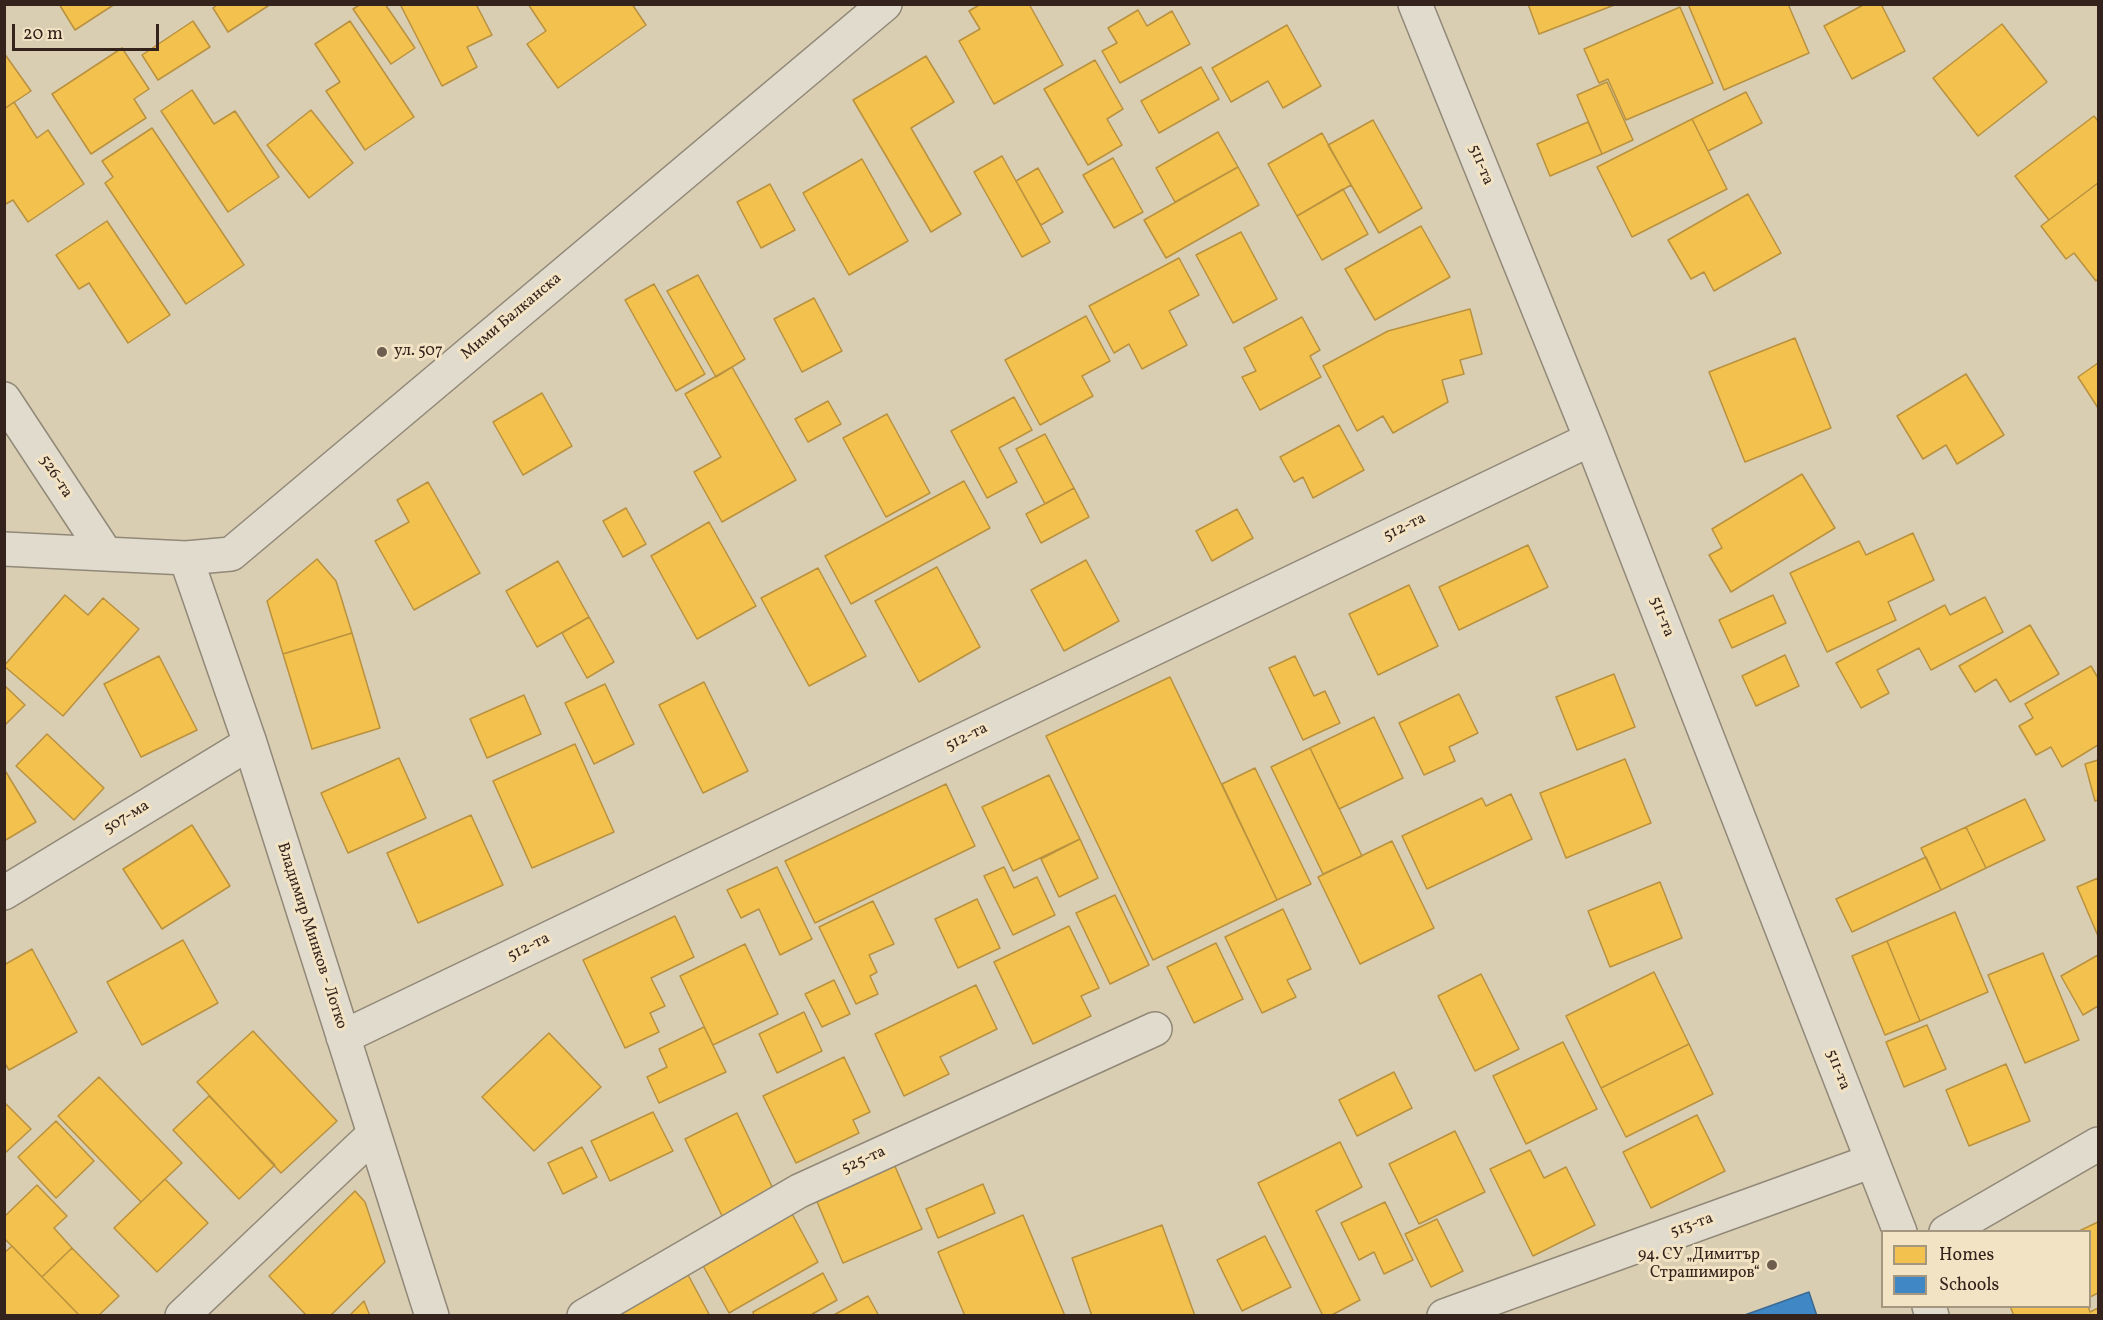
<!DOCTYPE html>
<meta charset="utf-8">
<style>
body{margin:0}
#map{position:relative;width:2103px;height:1320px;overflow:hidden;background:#d9ceb2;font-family:Vollkorn,serif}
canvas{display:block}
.frame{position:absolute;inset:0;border:6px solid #34221c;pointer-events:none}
.legend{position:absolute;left:1881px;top:1230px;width:210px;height:78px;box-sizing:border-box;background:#f1e3c3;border:2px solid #a59680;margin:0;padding:8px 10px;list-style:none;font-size:18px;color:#34221c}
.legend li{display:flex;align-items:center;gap:12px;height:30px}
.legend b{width:30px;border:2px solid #a59680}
.scale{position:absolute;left:12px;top:24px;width:147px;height:27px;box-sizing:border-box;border:3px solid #34221c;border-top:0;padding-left:8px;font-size:18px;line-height:21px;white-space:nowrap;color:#34221c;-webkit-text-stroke:4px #f1e3c3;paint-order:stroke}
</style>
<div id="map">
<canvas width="2103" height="1320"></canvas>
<div class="frame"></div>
<ul class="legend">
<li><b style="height:16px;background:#f2c14e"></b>Homes</li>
<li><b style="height:16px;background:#3f88c5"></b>Schools</li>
</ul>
<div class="scale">20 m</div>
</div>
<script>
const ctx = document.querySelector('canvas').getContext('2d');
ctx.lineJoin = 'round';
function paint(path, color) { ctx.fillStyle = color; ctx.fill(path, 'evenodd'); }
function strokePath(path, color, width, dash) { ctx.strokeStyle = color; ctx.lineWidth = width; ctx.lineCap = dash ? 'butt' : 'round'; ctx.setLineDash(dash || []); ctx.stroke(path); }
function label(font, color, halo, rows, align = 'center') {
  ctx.font = font + ' Vollkorn,serif'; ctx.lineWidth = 6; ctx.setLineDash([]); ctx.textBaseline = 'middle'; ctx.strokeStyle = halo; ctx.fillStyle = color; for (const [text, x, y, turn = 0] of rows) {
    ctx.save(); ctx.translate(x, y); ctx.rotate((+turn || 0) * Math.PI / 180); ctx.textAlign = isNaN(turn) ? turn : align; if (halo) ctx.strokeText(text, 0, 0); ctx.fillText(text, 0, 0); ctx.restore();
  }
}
const homes = new Path2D(`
 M59,4h56l-40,26z
 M218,4h53l-43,28 -15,-24z
 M361,4h24l30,44 -24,16 -38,-55z
 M400,4h76l16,31 -25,12 10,20 -35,19z
 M528,4h104l14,21 -88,63 -31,-44 19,-13z
 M981,4h48l34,61 -69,39 -35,-63 21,-12 -11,-18z
 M1528,4h89l-78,30z
 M1688,4h100l21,49 -85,37z
 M1865,4h16l24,47 -53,28 -28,-53z
 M1680,7l33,76 -87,37 -18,-41 -9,4 -15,-34z
 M1138,10l9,16 25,-15 18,33 -70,39 -18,-32 15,-8 -9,-15z
 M193,21l17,26 -52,33 -16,-25z
 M350,21l64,96 -49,33 -39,-59 14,-9 -25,-38z
 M2002,24l45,58 -69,54 -45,-58z
 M1287,25l34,61 -38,22 -15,-27 -37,21 -19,-34z
 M122,48l27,41 -15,10 12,19 -55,36 -39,-60z
 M4,53l27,38 -27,18z
 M926,56l28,46 -43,26 50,86 -30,18 -78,-132z
 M1095,60l28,49 -16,10 15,26 -34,20 -44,-76z
 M1201,67l18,32 -60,34 -18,-32z
 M1607,82l26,58 -31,14 -25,-59z
 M192,90l22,34 21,-13 44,66 -51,35 -67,-101z
 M1746,92l16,31 -54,28 -16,-32z
 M14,102l23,36 11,-8 36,54 -56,38 -15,-22 -9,5v-96z
 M311,110l42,53 -44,35 -42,-53z
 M2094,116l4,5v62l-49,37 -34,-44z
 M1692,119l35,70 -95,48 -35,-70z
 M1373,120l49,88 -43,25 -51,-88z
 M1588,122l14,32 -52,22 -13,-32z
 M152,128l92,137 -58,39 -81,-121 8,-6 -11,-16z
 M1218,132l20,35 -63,35 -19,-34z
 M1322,133l29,52 -54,31 -29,-52z
 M1002,156l48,86 -28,15 -48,-85z
 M1113,158l30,54 -29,16 -31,-53z
 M862,159l46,82 -59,34 -46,-82z
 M1238,167l21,38 -93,53 -22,-38z
 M1038,168l25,44 -22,13 -25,-44z
 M2098,183v96l-2,2 -22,-28 -8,6 -25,-33z
 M770,184l25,46 -34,18 -24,-46z
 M1343,189l25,45 -46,26 -25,-44z
 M1748,194l33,59 -67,38 -10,-19 -13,7 -23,-39z
 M107,221l63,94 -42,28 -39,-60 -10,6 -23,-34z
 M1421,226l29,51 -75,43 -30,-51z
 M1241,232l36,67 -44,24 -37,-68z
 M1179,258l20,37 -30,16 18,34 -45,24 -13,-25 -15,9 -25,-47z
 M698,275l47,84 -29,18 -49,-86z
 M654,284l51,90 -29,17 -51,-91z
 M814,298l28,53 -40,21 -28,-53z
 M1470,309l12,45 -22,6 4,14 -22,6 6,22 -55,31 -10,-17 -26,15 -34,-65 65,-35z
 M1086,316l24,45 -28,15 11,20 -53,29 -35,-65z
 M1302,317l18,33 -10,6 11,21 -61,33 -18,-33 14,-6 -12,-23z
 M1795,338l36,90 -86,34 -36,-90z
 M2098,363v45l-20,-31z
 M732,367l64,113 -74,42 -28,-50 27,-15 -36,-63z
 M1966,374l38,61 -47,29 -11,-19 -23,14 -26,-43z
 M542,393l30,53 -49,29 -30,-53z
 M1014,397l18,33 -33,18 18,34 -30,16 -36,-67z
 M828,401l13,23 -33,18 -13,-23z
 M887,414l43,79 -44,24 -43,-79z
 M1339,425l25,45 -51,28 -10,-21 -9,5 -14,-25z
 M1045,434l29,54 -29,16 -29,-55z
 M1802,474l33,54 -104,64 -22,-37 13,-7 -10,-19z
 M964,481l26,47 -139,76 -26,-48z
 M428,482l52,91 -66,37 -39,-69 34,-19 -12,-22z
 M1074,488l15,29 -48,26 -15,-29z
 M626,508l20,36 -23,13 -20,-36z
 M1237,509l16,29 -41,23 -16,-30z
 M709,522l47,84 -59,33 -46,-83z
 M1913,533l21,47 -46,22 8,18 -69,32 -37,-79 69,-32 7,14z
 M1528,545l20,42 -89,43 -20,-43z
 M317,559l19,22 16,52 -69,21 -16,-53z
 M1086,560l33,61 -55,30 -33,-61z
 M558,561l31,56 -52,30 -31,-56z
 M937,567l43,80 -61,35 -44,-81z
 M818,568l48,88 -57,30 -48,-88z
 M1409,585l29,61 -60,29 -29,-61z
 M65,595l23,20 15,-17 36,31 -76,87 -59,-50z
 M1773,595l13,28 -54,25 -13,-28z
 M1985,597l18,35 -72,38 -12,-22 -42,22 12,23 -28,15 -25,-45 109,-58 5,10z
 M589,617l25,45 -27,16 -25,-45z
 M2030,625l29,49 -49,28 -14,-23 -21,13 -16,-26z
 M352,633l28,95 -68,21 -29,-95z
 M1785,655l14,31 -43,20 -14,-30z
 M159,656l38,74 -56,27 -37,-73z
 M1295,656l19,40 11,-5 15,32 -37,17 -34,-72z
 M2091,666l7,12v67l-36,22 -11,-20 -15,8 -17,-29 14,-8 -8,-14z
 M1614,674l21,53 -58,23 -21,-53z
 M1170,677l107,223 -124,60 -107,-224z
 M704,682l44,89 -45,22 -44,-88z
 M605,684l29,60 -40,20 -29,-61z
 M4,685l21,20 -21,21z
 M1459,694l19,39 -29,14 6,14 -31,14 -25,-52z
 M524,695l17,39 -54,24 -17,-39z
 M1374,717l29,61 -64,31 -29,-61z
 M47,734l57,54 -30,32 -58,-54z
 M575,744l39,88 -82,36 -39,-87z
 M1310,748l52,108 -39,18 -52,-107z
 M399,758l27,60 -78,35 -27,-60z
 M1625,759l26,64 -85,35 -26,-65z
 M2098,760v40l-3,1 -10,-37z
 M1255,768l56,116 -34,16 -55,-116z
 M6,772l30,50 -32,19v-68z
 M1049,775l31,64 -67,32 -31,-64z
 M946,784l29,62 -160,77 -30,-62z
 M1511,794l21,45 -105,50 -25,-53 80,-38 4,8z
 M2025,799l20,41 -59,28 -20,-41z
 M471,815l32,70 -85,38 -31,-70z
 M192,825l38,61 -68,43 -39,-60z
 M1966,827l20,41 -45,22 -20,-42z
 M1080,839l18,39 -39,19 -18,-38z
 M1392,841l42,87 -74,36 -42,-87z
 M1926,857l15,33 -89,42 -16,-33z
 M777,867l35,72 -32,16 -21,-46 -18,9 -14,-28z
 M1004,867l10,21 23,-11 18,38 -42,20 -29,-59z
 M2098,878v58l-21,-49z
 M1660,882l22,56 -72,29 -22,-56z
 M1115,895l34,70 -39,19 -34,-71z
 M977,899l23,49 -42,20 -23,-49z
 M873,901l21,43 -25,11 8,17 -7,4 8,18 -22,10 -37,-77z
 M1283,909l28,60 -24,11 9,17 -34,16 -37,-76z
 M1955,912l33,80 -68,29 -33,-80z
 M675,916l19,41 -43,21 14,28 -15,7 9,19 -34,16 -42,-88z
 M1069,926l30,62 -18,8 10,20 -58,28 -39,-82z
 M183,940l35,63 -76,42 -35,-63z
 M1887,941l33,80 -35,14 -33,-79z
 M1216,943l27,56 -49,24 -27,-56z
 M745,944l33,70 -65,31 -33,-69z
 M32,949l45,83 -68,38 -5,-8v-97z
 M2043,953l36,87 -54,23 -37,-88z
 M2098,955v51l-15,9 -22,-39z
 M1654,972l35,72 -88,44 -35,-72z
 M1481,974l38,75 -44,22 -37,-75z
 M834,980l16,34 -28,13 -17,-33z
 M976,985l21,44 -57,28 9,17 -45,22 -29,-62z
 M804,1012l18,39 -45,22 -18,-39z
 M1927,1025l19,44 -42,18 -18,-45z
 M704,1027l22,45 -67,31 -12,-26 20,-10 -8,-18z
 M253,1031l84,90 -56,52 -84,-91z
 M549,1033l52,54 -67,64 -52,-54z
 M1563,1042l34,67 -71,35 -33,-68z
 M1689,1044l24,50 -87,43 -25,-49z
 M844,1057l26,55 -17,8 6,13 -63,30 -33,-67z
 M2006,1064l24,57 -61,25 -23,-56z
 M1394,1072l18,36 -55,28 -18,-36z
 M99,1077l83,86 -41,39 -83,-86z
 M209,1096l66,69 -36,34 -66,-69z
 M4,1102l27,27 -27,25z
 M653,1112l20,39 -63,30 -19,-40z
 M737,1113l39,82 -52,25 -39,-81z
 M1697,1115l28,56 -74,37 -28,-56z
 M56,1121l38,40 -38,37 -38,-41z
 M1455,1131l30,61 -66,32 -30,-60z
 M1340,1142l22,45 -46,24 44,89 -30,16h-7l-65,-133z
 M582,1147l15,30 -34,17 -15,-31z
 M1530,1150l14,28 22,-11 29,58 -62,31 -43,-87z
 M894,1164l28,65 -79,34 -28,-66z
 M165,1179l43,44 -51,49 -43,-44z
 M983,1184l12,29 -57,25 -12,-29z
 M37,1185l30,31 -13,12 18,20 -30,29 -38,-39v-21z
 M355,1191l10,11 20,60 -55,54h-23l-38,-40z
 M1385,1202l28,58 -29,14 -10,-22 -15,8 -18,-37z
 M791,1212l27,50 -89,51 -28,-51z
 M1023,1215l42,101h-100l-27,-64z
 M1437,1219l26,52 -32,16 -26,-53z
 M2098,1222v71l-8,4v-65h-13z
 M1162,1225l33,91h-103l-20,-58z
 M1265,1236l26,51 -49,24 -25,-51z
 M12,1246l30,31 38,39h-73l-3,-4v-59z
 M72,1248l47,48 -21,20h-18l-38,-39z
 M686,1271l24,45h-105z
 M823,1273l14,27 -28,16h-55l-1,-4z
 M868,1296l11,20h-47z
 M364,1301l6,15h-21z
 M2010,1306h78l2,6 8,-4v8h-84z`);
paint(homes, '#f2c14e');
strokePath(homes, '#b9913f', 1.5);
const schools = new Path2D(`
 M1809,1292l8,24h-75z`);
paint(schools, '#3f88c5');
strokePath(schools, '#3c6992', 1.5);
const minor = new Path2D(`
 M1415,4l176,435 309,793
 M4,399l102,155
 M4,549l182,9 45,-4 654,-550
 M186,558l64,185 182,573
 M4,893l246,-150
 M343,1037l1248,-598
 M1946,1232l152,-88
 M1929,1306l3,10
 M182,1316l192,-182
 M584,1316l215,-125 356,-162
 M1444,1316l428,-155`);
strokePath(minor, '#918878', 36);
strokePath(minor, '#e1dbcd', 33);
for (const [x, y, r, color] of [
 [382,352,6,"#6e5e50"],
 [1772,1265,6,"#6e5e50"]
]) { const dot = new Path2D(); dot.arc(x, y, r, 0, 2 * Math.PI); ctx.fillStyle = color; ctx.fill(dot); strokePath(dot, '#f1e3c3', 2); }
label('16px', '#34221c', '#f1e3c3', [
 ["511-та",1480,165,68],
 ["Мими Балканска",512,317,-40],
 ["526-та",55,477,57],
 ["512-та",1405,528,-26],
 ["511-та",1661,617,69],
 ["512-та",967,738,-26],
 ["507-ма",127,818,-31],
 ["Владимир Минков - Лотко",311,936,72],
 ["512-та",529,948,-26],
 ["511-та",1837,1070,69],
 ["525-та",864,1161,-24],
 ["513-та",1692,1226,-20]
]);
label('16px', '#34221c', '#f1e3c3', [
 ["ул. 507",394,352],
 ["94. СУ „Димитър",1760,1256,"right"],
 ["Страшимиров“",1760,1274,"right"]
], 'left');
</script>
